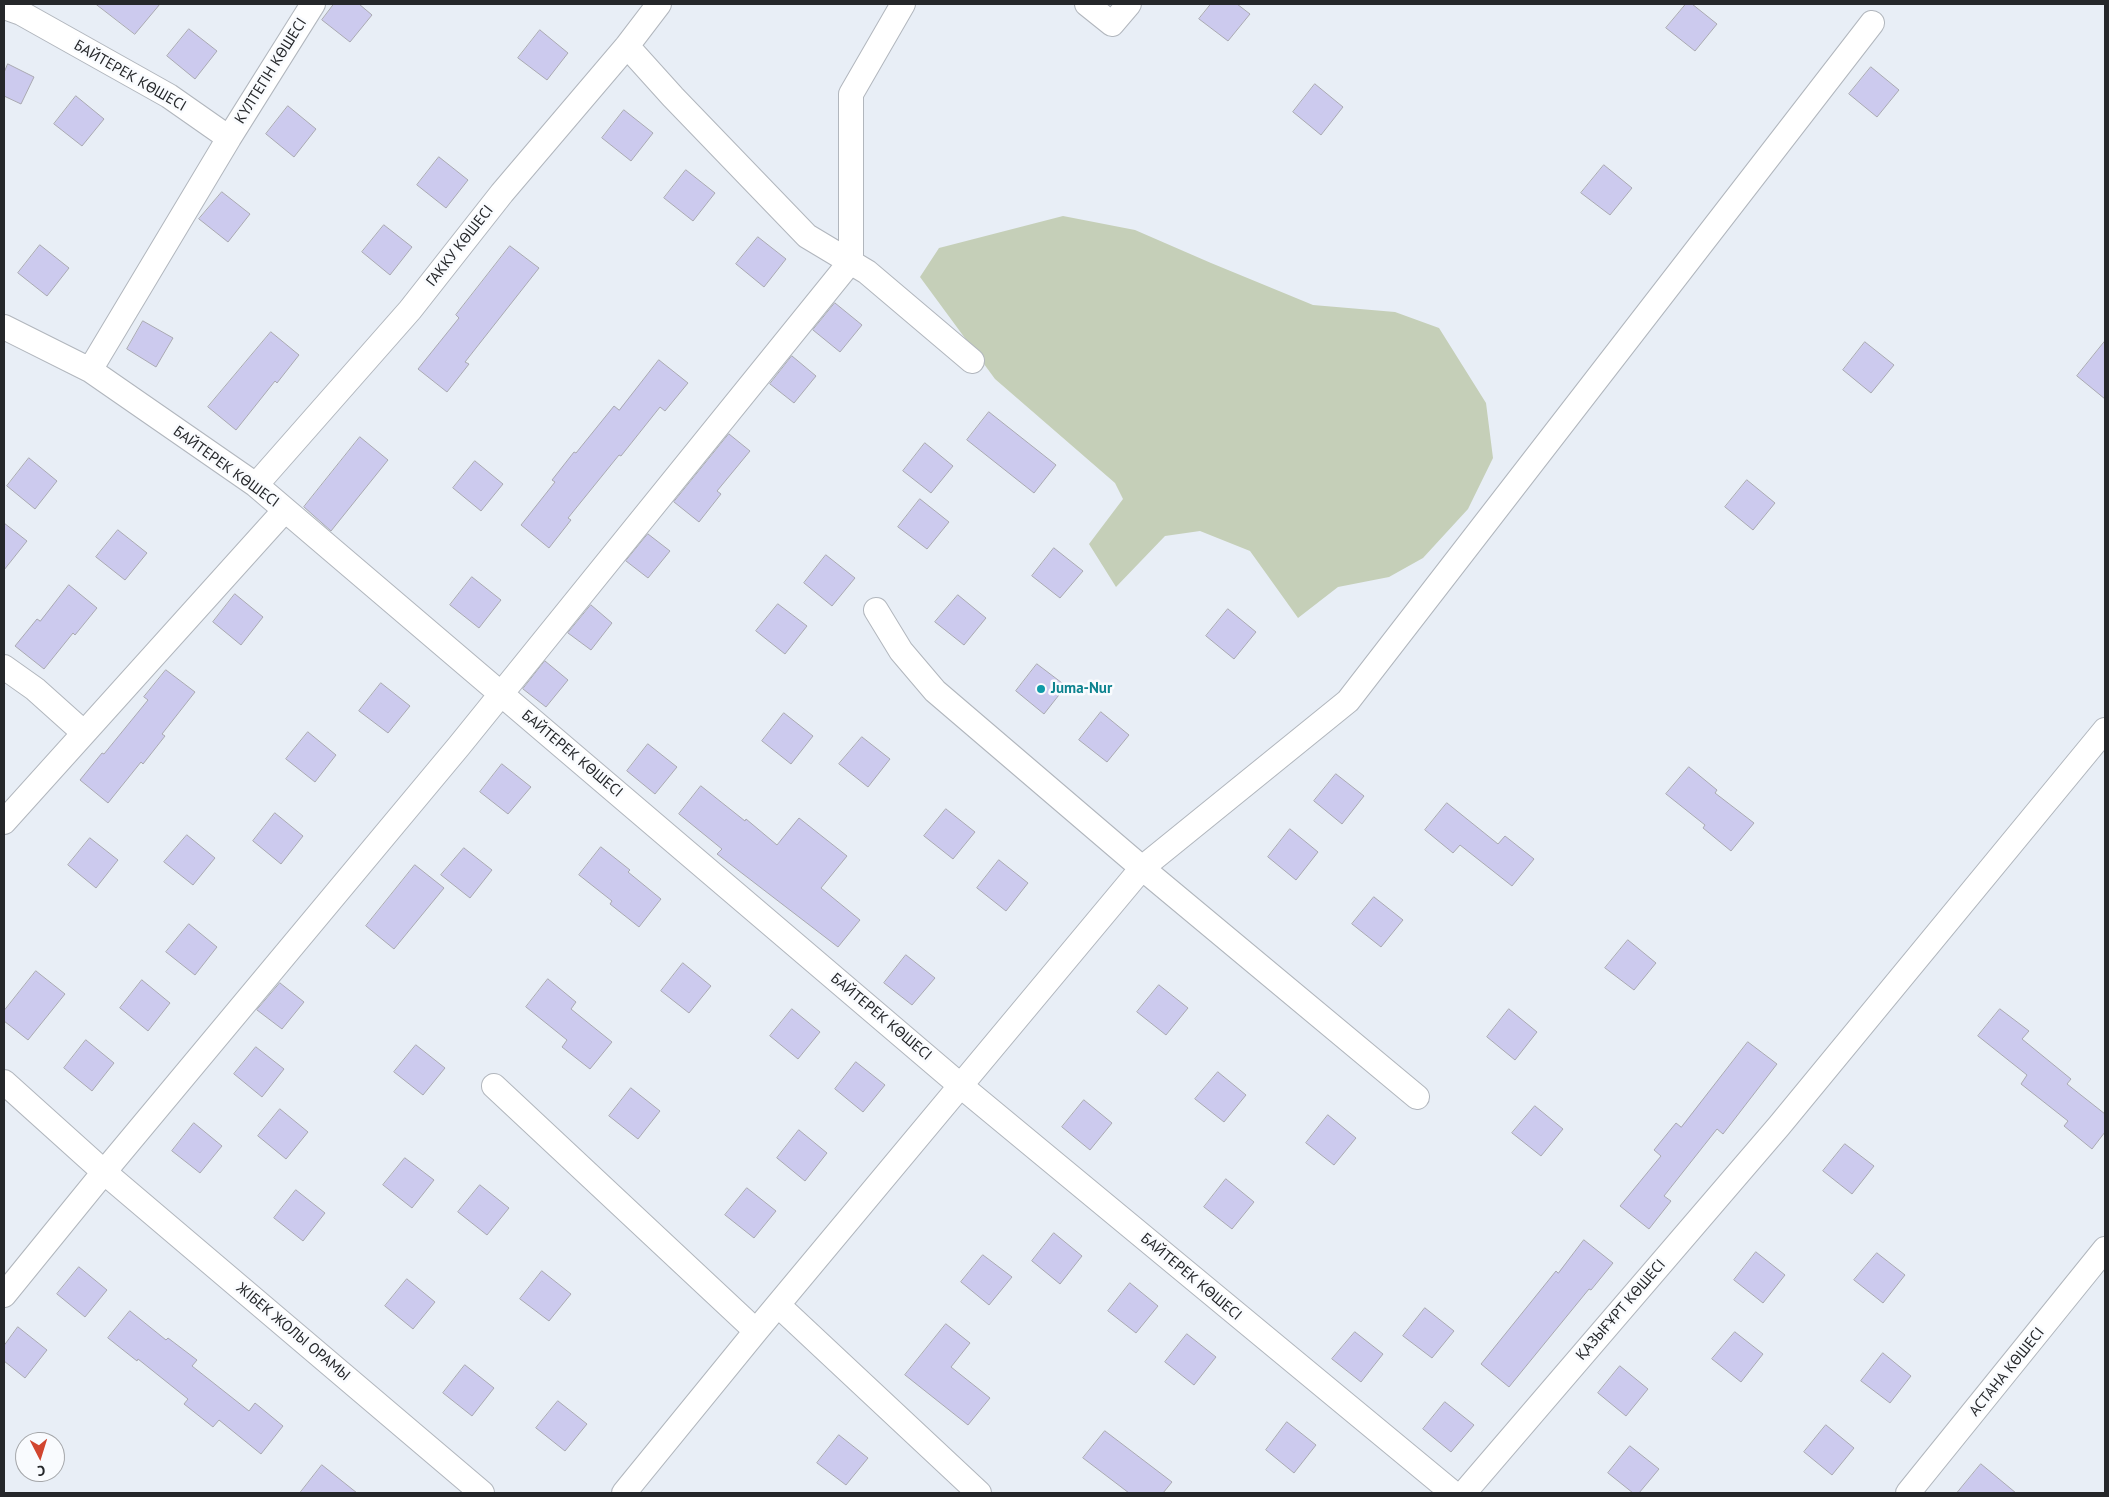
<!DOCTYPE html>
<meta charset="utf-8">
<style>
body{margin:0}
#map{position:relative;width:2109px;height:1497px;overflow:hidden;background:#e8eef6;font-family:"PT Sans",sans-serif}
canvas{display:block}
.frame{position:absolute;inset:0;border:5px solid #25272a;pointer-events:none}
.north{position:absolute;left:15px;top:1432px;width:50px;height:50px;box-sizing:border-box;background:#f9fbfe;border:1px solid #a4a6a9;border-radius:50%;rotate:175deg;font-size:14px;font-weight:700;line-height:20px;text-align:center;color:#25272a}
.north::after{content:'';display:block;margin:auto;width:18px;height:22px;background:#d1452f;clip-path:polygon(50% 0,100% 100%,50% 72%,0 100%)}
</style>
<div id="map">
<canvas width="2109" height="1497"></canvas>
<div class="frame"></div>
<div class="north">С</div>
</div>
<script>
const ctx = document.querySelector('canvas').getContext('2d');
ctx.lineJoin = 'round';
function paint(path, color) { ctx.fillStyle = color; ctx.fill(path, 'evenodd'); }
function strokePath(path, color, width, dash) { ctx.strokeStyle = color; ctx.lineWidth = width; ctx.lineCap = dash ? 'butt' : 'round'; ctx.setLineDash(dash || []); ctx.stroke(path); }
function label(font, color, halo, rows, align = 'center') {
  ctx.font = font + ' "PT Sans",sans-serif'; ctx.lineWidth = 5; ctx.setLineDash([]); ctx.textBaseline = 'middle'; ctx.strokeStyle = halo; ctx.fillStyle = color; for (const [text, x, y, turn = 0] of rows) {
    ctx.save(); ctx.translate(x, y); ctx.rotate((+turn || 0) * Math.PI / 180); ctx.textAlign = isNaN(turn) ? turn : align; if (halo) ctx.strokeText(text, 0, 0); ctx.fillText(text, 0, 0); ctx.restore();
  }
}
paint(new Path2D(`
 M1063,216l72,14 76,33 102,42 82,7 44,16 47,75 7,55 -25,51 -45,49 -34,19 -51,10 -40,31 -48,-67 -50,-20 -35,5 -49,51 -27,-43 34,-45 -8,-16 -120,-104 -75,-102 19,-29z`), '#c5cfb8');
const building = new Path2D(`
 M96,4h64l-25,30z
 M334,4h25l13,11 -22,27 -28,-22z
 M1211,4h26l13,10 -22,27 -29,-22z
 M1686,4h6l25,20 -22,27 -29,-23z
 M189,29l28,22 -22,28 -28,-23z
 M540,30l28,23 -21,27 -29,-22z
 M8,64l26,13 -13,27 -17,-8v-23z
 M1871,67l28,23 -22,27 -28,-23z
 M1315,84l28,23 -22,28 -28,-23z
 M76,96l28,23 -22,27 -28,-22z
 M288,106l28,23 -22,28 -28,-23z
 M624,110l29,23 -22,28 -29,-23z
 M439,157l29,23 -22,28 -29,-23z
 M1604,165l28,23 -22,27 -29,-22z
 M686,170l29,23 -22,28 -29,-23z
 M222,192l28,22 -22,28 -29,-23z
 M384,225l28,22 -22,28 -28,-23z
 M758,237l28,22 -22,28 -28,-23z
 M40,245l29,23 -22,28 -29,-23z
 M510,246l29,22 -74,94 4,2 -22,28 -29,-23 41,-51 -3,-3z
 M835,303l27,22 -22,27 -27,-22z
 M143,321l30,17 -17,29 -29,-18z
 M271,332l28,23 -22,28 -2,-2 -39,49 -28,-23z
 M2105,341v58l-28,-23z
 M1865,342l29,23 -23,28 -28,-23z
 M792,356l24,20 -22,27 -24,-19z
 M659,360l29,23 -23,28 -5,-4 -39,49 -2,-1 -51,63 3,2 -22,28 -28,-23 34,-43 -3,-2 22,-28 2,1 38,-47 5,4z
 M989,412l67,53 -22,28 -67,-53z
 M729,434l21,17 -33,40 4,3 -22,28 -25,-20z
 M360,437l28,23 -57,71 -27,-24z
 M925,443l28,23 -22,27 -28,-22z
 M29,458l28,23 -22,28 -28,-23z
 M475,461l28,23 -22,27 -28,-23z
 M1747,480l28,23 -22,27 -28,-23z
 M920,499l29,23 -22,27 -29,-22z
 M4,523l23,18 -23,29z
 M118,530l29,23 -22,27 -29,-23z
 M648,534l22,17 -22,27 -22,-17z
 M1054,548l29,23 -23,27 -28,-22z
 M826,555l29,23 -23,28 -28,-23z
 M472,577l29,23 -22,28 -29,-23z
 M69,585l28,23 -22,27 -2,-2 -29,36 -29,-23 22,-27 3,2z
 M235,594l28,23 -22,28 -28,-23z
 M958,595l28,23 -22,27 -29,-23z
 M778,604l29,22 -22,28 -29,-23z
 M591,605l21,18 -21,27 -23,-17z
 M1228,609l28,23 -22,27 -28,-23z
 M545,661l23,19 -22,27 -23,-18z
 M1037,664l29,22 -22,28 -28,-23z
 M166,670l29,22 -33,42 3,2 -22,28 -2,-2 -33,41 -28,-23 22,-27 2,1 44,-54 -4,-3z
 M381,683l29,23 -22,27 -29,-22z
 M1101,712l28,23 -22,27 -28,-22z
 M784,713l29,23 -22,28 -29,-23z
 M308,732l28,23 -21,27 -29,-23z
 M862,737l28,22 -22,28 -29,-23z
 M648,744l29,23 -22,27 -28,-23z
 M502,764l29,23 -23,27 -28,-22z
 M1689,767l28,23 -2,3 39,30 -23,28 -28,-23 2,-3 -39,-31z
 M1336,774l28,22 -22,28 -28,-23z
 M701,786l44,35 1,-2 31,26 22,-27 48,38 -26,32 39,32 -22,27 -121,-93 5,-5 -43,-35z
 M1447,803l51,41 7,-8 29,23 -22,27 -52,-41 -7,8 -28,-23z
 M946,809l29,23 -22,27 -29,-23z
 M275,813l28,23 -22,28 -28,-23z
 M1290,829l28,23 -22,28 -28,-23z
 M187,835l28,23 -22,27 -29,-23z
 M90,838l28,22 -22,28 -28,-23z
 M601,847l29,23 -2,2 33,27 -22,28 -29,-23 2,-3 -33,-26z
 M464,848l28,22 -22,28 -29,-23z
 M999,860l29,23 -22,28 -29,-23z
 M415,865l29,23 -50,61 -28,-23z
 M1374,897l29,23 -22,27 -29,-23z
 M189,924l28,23 -22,28 -29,-23z
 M1628,940l28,23 -22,27 -29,-22z
 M906,955l29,23 -23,27 -28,-22z
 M683,963l28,23 -22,27 -28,-22z
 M36,971l29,23 -37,46 -24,-19v-10z
 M548,979l28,23 -5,7 41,33 -22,27 -28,-22 5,-7 -41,-33z
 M142,980l28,23 -22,28 -28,-23z
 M280,983l24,19 -22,27 -25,-19z
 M1159,985l29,23 -22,27 -29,-23z
 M792,1009l28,23 -22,27 -28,-23z
 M1509,1009l28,23 -22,28 -28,-23z
 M2000,1009l29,22 -7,8 49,40 -4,5 38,30v18l-13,17 -28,-23 4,-5 -47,-37 6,-9 -49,-39z
 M86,1040l28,23 -22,28 -28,-23z
 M1748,1042l29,22 -54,70 -6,-5 -53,67 7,5 -22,28 -29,-23 41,-50 -7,-6 22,-27 5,4z
 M416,1045l29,23 -22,27 -29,-23z
 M256,1047l28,22 -22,28 -28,-23z
 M856,1062l29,23 -22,27 -28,-23z
 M1218,1072l28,23 -22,27 -29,-23z
 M631,1088l29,23 -22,28 -29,-23z
 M1084,1100l28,23 -22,27 -28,-23z
 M1535,1106l28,23 -22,27 -29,-23z
 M280,1109l28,23 -22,27 -28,-23z
 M1328,1115l28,23 -22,27 -28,-22z
 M194,1123l28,23 -22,27 -28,-22z
 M799,1130l28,23 -22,28 -28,-23z
 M1845,1144l29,22 -22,28 -29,-23z
 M405,1158l29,22 -22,28 -29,-23z
 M1226,1179l28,23 -22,27 -28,-22z
 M480,1185l29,23 -22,27 -29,-23z
 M747,1188l29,23 -22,27 -29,-23z
 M296,1190l29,23 -22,28 -29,-23z
 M1054,1233l28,23 -22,28 -28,-23z
 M1584,1240l29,23 -22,27 -2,-1 -80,98 -28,-23 75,-93 2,2z
 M1756,1252l29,23 -22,28 -29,-23z
 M1877,1253l28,22 -22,28 -29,-23z
 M983,1255l29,22 -23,28 -28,-23z
 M79,1267l28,23 -22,27 -28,-23z
 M542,1271l29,23 -22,27 -29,-22z
 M407,1279l28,23 -22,27 -28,-23z
 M1130,1283l28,23 -22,27 -28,-22z
 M1425,1308l29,23 -22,27 -29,-22z
 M130,1311l36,29 2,-2 29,22 -5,6 57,45 6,-8 28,23 -22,28 -42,-34 -6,7 -29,-23 4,-5 -50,-40 -1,2 -29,-23z
 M946,1324l24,19 -19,24 39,31 -22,27 -63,-50z
 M18,1327l29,23 -22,28 -21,-17v-15z
 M1355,1332l28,22 -22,28 -29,-23z
 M1735,1332l28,22 -22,28 -29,-23z
 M1187,1334l29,23 -22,28 -29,-23z
 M1883,1353l28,23 -21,27 -29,-22z
 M465,1365l29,23 -22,28 -29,-23z
 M1620,1366l28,23 -22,27 -28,-23z
 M558,1401l29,23 -22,27 -29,-23z
 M1445,1402l29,23 -23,27 -28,-23z
 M1287,1422l29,23 -22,28 -28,-23z
 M1826,1425l28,23 -22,27 -28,-23z
 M1105,1431l67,51 -9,11h-34l-46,-35z
 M839,1435l29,23 -22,27 -29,-22z
 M1630,1446l29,23 -20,24h-6l-25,-20z
 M1981,1464l35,29h-59z
 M322,1465l35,28h-57z`);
paint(building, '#cccaee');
strokePath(building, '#a9a9b1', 1);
const minor = new Path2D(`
 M1087,4l25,20 17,-20
 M4,7l17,6 148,83 60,42 -139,232 166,115 705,601 492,407
 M627,46l46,51 134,139 60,36 105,89
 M229,138l84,-134
 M4,327l86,43
 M256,485l154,-175 92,-117 125,-147 32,-42
 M876,610l25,41 34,40 207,177 275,229
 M4,667l31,22 48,43
 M4,822l281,-312
 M4,1082l100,90 378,321
 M494,1086l262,245
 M4,1295l100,-123 355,-426 392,-485v-167l52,-90
 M778,1305l201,188
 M624,1493l132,-162 386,-463 206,-167 524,-678
 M1464,1493l315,-367 326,-396
 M1908,1493l197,-244`);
strokePath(minor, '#b1b6bd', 26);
strokePath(minor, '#fff', 24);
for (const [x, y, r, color] of [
 [1041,689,5,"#0f9aa8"]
]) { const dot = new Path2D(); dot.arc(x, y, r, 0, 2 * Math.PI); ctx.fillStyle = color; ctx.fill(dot); strokePath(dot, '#f9fbfe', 2); }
label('15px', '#25272a', '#f9fbfe', [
 ["КҮЛТЕГІН КӨШЕСІ",271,71,-58],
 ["БАЙТЕРЕК КӨШЕСІ",130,76,30],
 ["ГАККУ КӨШЕСІ",460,246,-52],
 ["БАЙТЕРЕК КӨШЕСІ",226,467,36],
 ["БАЙТЕРЕК КӨШЕСІ",572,754,40],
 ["БАЙТЕРЕК КӨШЕСІ",881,1017,40],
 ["БАЙТЕРЕК КӨШЕСІ",1191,1277,40],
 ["ҚАЗЫҒҰРТ КӨШЕСІ",1621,1310,-49],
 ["ЖІБЕК ЖОЛЫ ОРАМЫ",293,1332,40],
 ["АСТАНА КӨШЕСІ",2007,1372,-51]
]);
label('bold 15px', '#0d838f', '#f9fbfe', [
 ["Juma-Nur",1051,689]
], 'left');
</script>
